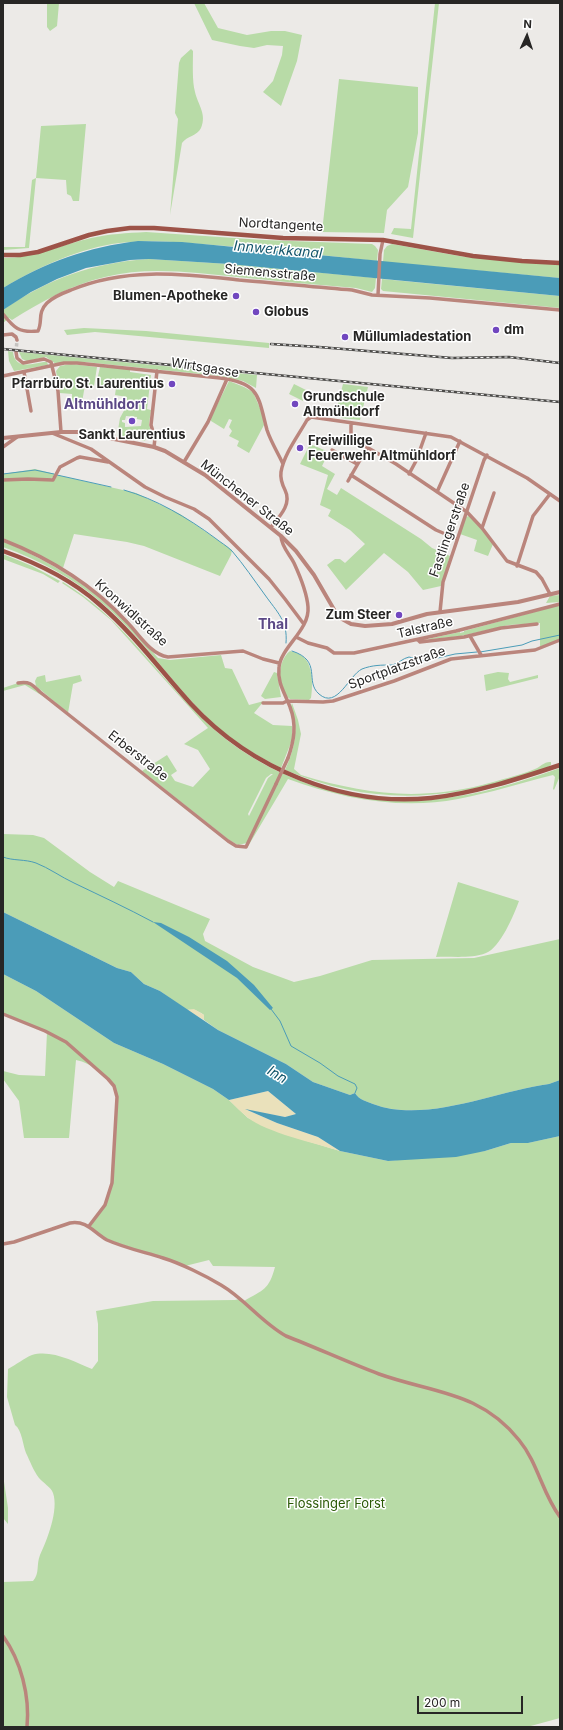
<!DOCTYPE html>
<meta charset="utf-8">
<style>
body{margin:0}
#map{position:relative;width:563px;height:1730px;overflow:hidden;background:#eceae7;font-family:Inter,sans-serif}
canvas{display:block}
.frame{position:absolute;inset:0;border:4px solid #272625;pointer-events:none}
.north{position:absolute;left:507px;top:16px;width:40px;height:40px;-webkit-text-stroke:3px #fff;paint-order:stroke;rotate:3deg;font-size:11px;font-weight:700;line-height:16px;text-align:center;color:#272625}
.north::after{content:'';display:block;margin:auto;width:14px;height:18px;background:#272625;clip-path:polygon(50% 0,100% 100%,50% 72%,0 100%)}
.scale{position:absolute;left:417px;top:1696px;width:106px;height:18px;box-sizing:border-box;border:2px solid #272625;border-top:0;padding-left:5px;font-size:12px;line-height:14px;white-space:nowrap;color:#272625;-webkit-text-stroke:3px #fff;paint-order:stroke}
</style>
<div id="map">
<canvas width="563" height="1730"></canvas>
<div class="frame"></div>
<div class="north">N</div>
<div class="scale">200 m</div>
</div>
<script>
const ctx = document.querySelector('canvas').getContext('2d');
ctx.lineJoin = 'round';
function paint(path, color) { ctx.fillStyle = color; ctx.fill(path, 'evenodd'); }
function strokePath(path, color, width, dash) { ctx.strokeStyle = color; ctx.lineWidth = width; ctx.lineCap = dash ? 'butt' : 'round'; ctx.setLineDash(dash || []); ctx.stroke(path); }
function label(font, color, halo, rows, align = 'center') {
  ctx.font = font + ' Inter,sans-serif'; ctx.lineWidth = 3; ctx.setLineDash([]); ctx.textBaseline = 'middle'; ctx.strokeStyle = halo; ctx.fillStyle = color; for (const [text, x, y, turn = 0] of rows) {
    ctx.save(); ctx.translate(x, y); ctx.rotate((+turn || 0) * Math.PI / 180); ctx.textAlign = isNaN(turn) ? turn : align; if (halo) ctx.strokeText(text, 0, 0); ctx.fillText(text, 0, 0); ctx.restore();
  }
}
paint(new Path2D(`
 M47,3h12l-2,23 -7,5 -3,-4z
 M194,3h10l14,25 29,7 24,-4h14l17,4 -5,26 -16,45 -18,-14 10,-11 9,-26 1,-9 -16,-1 -13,3 -14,-2 -28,-6z
 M435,3h4l-26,235 -22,-4 3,-6 17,1z
 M191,49l2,2c0,12 -1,30 2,41 3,13 12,22 6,36 -4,8 -14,8 -19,15l-12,72 8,-96 -3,-6 4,-50 2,-5z
 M339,79l79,8v46l-10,54 -21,23 -3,23 -62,-1z
 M86,124l-7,77h-6l-2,-5 -4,-2 -1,-14 -30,-2 -7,70 -26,2v-3h22l7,-67 4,-2 5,-52z
 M146,232l118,8 108,4 3,2 3,4 -1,11c-50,-5 -101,-11 -151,-15 -38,-3 -77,-8 -114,-2 -39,7 -76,24 -109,44v-30c31,0 58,-13 88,-20 18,-4 36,-5 55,-6z
 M392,244l73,13 95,7v14l-177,-16 1,-12 3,-4z
 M149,259l80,5 147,14 -1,10 -3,4 -16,-4c-39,-3 -78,-7 -118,-11 -44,-4 -89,-11 -133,0 -34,8 -63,24 -93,43l-3,-2 -6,5v-13c44,-31 92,-48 146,-51z
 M382,279l178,17v12l-177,-17 -2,-2z
 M84,328l62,3 123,12v5l-174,-16 -28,3 -3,-5z
 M8,351l5,1c2,18 19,12 31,10h3l1,3 -34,6 -5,-10z
 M19,352l238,23 -1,13 -13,-7 -23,-5 -135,-14h-16l-13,2 -10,-7 -19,4 -5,-2z
 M71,364l26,3 -3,19 -9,-1 -4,23 -9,-4v-10l-12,-1 -4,-22 4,-5z
 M100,367l30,2v3l21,3 -4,34 4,1 -2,14 3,13 -6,-1 -1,5 -28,-5 3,-18 7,-13v-8l-12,-2 1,-7 -20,-3zM126,416l11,1v2l5,1 -1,6 -16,1v-4l-3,-1v-2h3z
 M229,381l15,6 9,5 9,21 2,12 -15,28 -12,-7 2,-5 -10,-5 3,-5 -3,-4 3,-7 -3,-1 -5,10 -13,-8v-4z
 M294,384l14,7 -5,10 -14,-7z
 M343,384l25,3 -8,33 -19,-2 -4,-11z
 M310,444l19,8 -7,14 13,8 -8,15 10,6 4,-7 80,51 11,9 18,8 -9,30 -18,4 -15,-18 -24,-19 -38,37 -19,-25 8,-6h5l5,4 20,-19 -15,-14 -22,-14 3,-6 -11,-5 8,-30 -28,-11z
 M35,469l20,5 -2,3 -3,2h-47v-5z
 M57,475l79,18 44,21 52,36 -1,5 -11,21 -76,-30 -17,-4 -53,-8 -11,34 -60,-30v-57l52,-2z
 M469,516l12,12 12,16 -5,12 -14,-5 3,-11 -17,-6 6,-17z
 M3,541c37,16 71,35 102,61 20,16 36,37 53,56l12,2 51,-5 4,13 7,1 17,36 15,-4 -10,12 19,12 19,1v14l-11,28c-24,-12 -47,-26 -66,-43 -41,-38 -70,-85 -112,-121 -29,-26 -64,-44 -100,-57z
 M3,554l29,12 28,15 -2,2 -15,-9 -40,-15z
 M63,582c55,33 87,83 131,128 62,66 153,98 243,89 42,-4 83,-17 123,-31v8l-6,14 -1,-1 2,-12 -2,-2c-32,8 -63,18 -95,24 -57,11 -115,0 -170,-20l-41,69v-5l-9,2 -9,-5 -87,-69 25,-16 10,16 -6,4 4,6 18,6 17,-18 -12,-19 -14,-6 24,-16 -97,-108 -28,-23 -21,-14zM271,774h2l-5,4 -19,38 -1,-2 18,-36z
 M560,595v7l-14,1 4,-7z
 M560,605v34l-20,8v-24l-31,2 -48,11 -38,4 37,-8v1l4,-1v-1z
 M290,651c4,1 8,2 12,5 11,7 11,30 9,42l-2,2 -19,-1c-14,-10 -13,-38 0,-48z
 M274,672l3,1 4,24 -16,2 -4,-3z
 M498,672l11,1 -1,6 2,3 28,-7v3l-52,13 -2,-16z
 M45,675l1,7 34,-7 2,6 -9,3 -5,29 -32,-27 -1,-5 2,-4z
 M21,682l8,1 20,17 -24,-15 -22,6v-3z
 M292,703l6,17 3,14 -7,35 7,6c63,19 115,26 181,10 17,-5 36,-9 53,-16 5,-2 10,-8 16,-7v3c-11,8 -28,10 -40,14 -79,24 -150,23 -226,-9 10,-22 14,-41 6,-64z
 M3,834l30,1 11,3 46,34 24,15 4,-6 92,38 -7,15 2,7 48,26 41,15 26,-6 52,-16 102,-2 86,-19v141l-11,4c-54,7 -123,40 -176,20 -7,-3 -14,-4 -18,-11l-5,2 -37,-13 -27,-18 -68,-34 -14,-10v-5c-6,-4 -9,-6 -17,-5l-27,-19 -16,-7 -13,-12 -14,-4 -114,-56z
 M458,882l61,19c-5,14 -19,47 -33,52 -15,6 -34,3 -50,4z
 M3,974l33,17 78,52 49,21 50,25 16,11 19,18 36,16 56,17 48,10 97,-10 26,-8h17l32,-7v582l-33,9h-524v-145l30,-1c7,-8 3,-16 7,-26 7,-15 19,-45 13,-62 -2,-6 -10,-10 -14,-15 -6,-8 -9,-17 -13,-25 -3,-7 -4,-23 -11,-28l-8,-28 1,-28c8,-4 16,-11 24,-14 19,-6 43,7 60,14l6,-8v-37l-2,-13 57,-10 82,-1 4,-1 5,2c19,-11 25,-11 31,-34l-62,-1 -4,-6 -24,6 -79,-27 -17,-13 9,-12 12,-20 7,-103c-5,-14 -26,-28 -41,-31l-7,78h-45l-5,-37 -16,-22v-8l16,4 26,1 2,-44 -44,-19z
 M3,1475l5,33v16l-5,-6z`), '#b8dba7');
paint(new Path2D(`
 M194,1009l10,6v5l-17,-10z
 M268,1091l28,23 -11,3 -38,-7 30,13 41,14 22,14c-25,-8 -73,-18 -93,-34 -6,-5 -12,-11 -18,-17z`), '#eae1bb');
paint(new Path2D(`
 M138,241l44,1 378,36v18l-331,-32 -80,-5 -19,1 -44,8 -29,11 -26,13 -28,18v-22c43,-26 85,-41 135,-47z
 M3,912l114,56 14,4 13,12 16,7 58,39 68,34 27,18 37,13 5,-2c4,7 11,8 18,11 53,20 122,-13 176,-20l11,-4v56l-32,7h-17l-26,8 -29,6 -68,4 -48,-10 -22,-14 -41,-14 -32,-14 40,8 11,-3 -28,-23 -39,9 -16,-11 -50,-25 -49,-21 -78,-52 -33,-17z
 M153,922l8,1 28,14 38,24 27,24 19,23 -3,2 -33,-32z`), '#4b9cb8');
strokePath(new Path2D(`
 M3,474l32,-4 19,4
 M57,475l54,12
 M124,490c32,9 64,28 91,48 5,4 12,8 17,13 12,14 22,29 33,44 12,17 23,26 21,48
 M292,651c31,10 12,30 27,43 18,16 30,-19 43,-25 10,-4 20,-4 30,-4 6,-1 11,-7 17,-8l16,4 30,-7 22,-2
 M480,652l42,-7 10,-4 28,-6
 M3,857c10,4 22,2 33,6 13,5 25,14 38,20 27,13 53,25 79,39
 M271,1009l9,12 11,25 29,17 18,13 17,8 2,4 -2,5`), '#4b9cb8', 1);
strokePath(new Path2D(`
 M16,352l1,-12`), '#c5c3c0', 3.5, [3.5, 2]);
strokePath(new Path2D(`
 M378,295l2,-41 3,-14
 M3,314c11,14 16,19 35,17 5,-10 -1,-18 9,-28 6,-6 16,-10 24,-13 55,-23 111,-16 168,-10 38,3 75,7 113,10l20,5 58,3 130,12
 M3,335l9,-1 4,3 1,3
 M16,352l1,6 6,5 21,-4 7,3 7,29 3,41
 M24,372l7,39
 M3,376l61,-13h13l143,15c40,5 38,18 47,52 4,12 11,23 16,34
 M351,423v15l45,26 71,48 15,16 25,33 29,11 6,7 8,15
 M52,433l39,16 54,38 20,10 29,12 15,10 60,60 16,20 18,24
 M3,447l14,-10
 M154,447l1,-9 -4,-13 6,-54
 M332,450l25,14
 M184,462l24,-40 19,-43
 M409,474l7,-13 10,-28
 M351,475l85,55 21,9
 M3,480l25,-1 25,1 7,-13 17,-9 3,-1 28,5
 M348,481l19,-33
 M437,492l23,-51
 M271,527c9,-11 21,-23 14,-37 -3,-6 -5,-11 -4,-18 3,-18 17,-36 26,-52l4,-3 140,20 76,41 33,23
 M482,528l12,-35
 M281,536c0,10 9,19 13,27 6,13 13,30 14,44 2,23 -27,40 -29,60 -2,16 6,26 11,40 7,18 4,34 -2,51
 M3,540c46,18 90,45 124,82 12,12 23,32 41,35l75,-6 20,8 16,4
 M517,566l16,-50 17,-22
 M440,612l3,-30 41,-122 3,-5
 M470,636l11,19
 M296,637l12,6 19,5 7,5h20l102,-22 104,-27
 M418,640l2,2 44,-5 37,-9 36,-4
 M18,683c11,-2 14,1 22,9l188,149 8,5 10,1 30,-63
 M263,703h20l4,-2 36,1 10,-1 61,-20 57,-22 84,-9 25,-10
 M3,1014l42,17 21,11 42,37 6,7 3,11 -5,86 -7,22 -16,21
 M3,1244l11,-2 56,-19c17,-3 24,10 37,17 18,8 37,12 56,18 17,5 43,18 58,27 24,14 40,37 65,51 31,12 61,26 93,38 53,19 101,17 140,66 19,23 23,53 41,77
 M3,1636c18,25 27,60 24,91`), '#ba857c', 3.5);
strokePath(new Path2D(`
 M3,438l58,-6h18l75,15 11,4 40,24 76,61 15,15 18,24 22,38 6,6 9,5 14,2 27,-2 35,-10 91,-12 42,-10`), '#ba857c', 4);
strokePath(new Path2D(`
 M3,255h17l18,-3 51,-17 18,-4 23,-3h24l129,10 100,2 90,16 49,5 38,2
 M3,551c34,12 69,29 96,53 35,30 62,67 92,100 60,65 152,103 240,94 44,-5 87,-19 129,-33`), '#9d5348', 4.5);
const rail = new Path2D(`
 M271,344l48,3 133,11 57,-1 51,6
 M3,349l557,53`);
strokePath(rail, '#4b4a48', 2.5);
strokePath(rail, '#fff', 1, [3]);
strokePath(new Path2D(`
 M276,784l12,-26`), '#ba857c', 3.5);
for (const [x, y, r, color] of [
 [236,296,4,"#7147bf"],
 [256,312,4,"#7147bf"],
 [496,330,4,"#7147bf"],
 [345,337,4,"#7147bf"],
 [172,384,4,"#7147bf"],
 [295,404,4,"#7147bf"],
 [132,421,4,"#7147bf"],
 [300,448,4,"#7147bf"],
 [399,615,4,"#7147bf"]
]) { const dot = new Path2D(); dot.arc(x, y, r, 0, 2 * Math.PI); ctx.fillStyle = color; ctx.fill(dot); strokePath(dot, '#fff', 1.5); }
label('13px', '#272625', '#fff', [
 ["Nordtangente",281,225,3],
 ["Siemensstraße",270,273,5],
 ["Wirtsgasse",205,368,9],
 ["Münchener Straße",247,498,38],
 ["Fastlingerstraße",450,530,-71],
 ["Kronwidlstraße",131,613,42],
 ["Talstraße",425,628,-13],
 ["Sportplatzstraße",397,668,-20],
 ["Erberstraße",138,756,38]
]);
label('bold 13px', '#272625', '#fff', [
 ["Blumen-Apotheke",228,296,"right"],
 ["Globus",264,312],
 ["dm",504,330],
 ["Müllumladestation",353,337],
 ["Pfarrbüro St. Laurentius",164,384,"right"],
 ["Grundschule",303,397],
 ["Altmühldorf",303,412],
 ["Sankt Laurentius",132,435,"center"],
 ["Freiwillige",308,441],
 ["Feuerwehr Altmühldorf",308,456],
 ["Zum Steer",391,615,"right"]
], 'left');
label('13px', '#2a5905', '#fff', [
 ["Flossinger Forst",336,1504]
]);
label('italic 14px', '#13566b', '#fff', [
 ["Innwerkkanal",278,250,5],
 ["Inn",277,1075,31]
]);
label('bold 14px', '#5b4886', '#fff', [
 ["Altmühldorf",105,405],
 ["Thal",273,625]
]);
</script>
